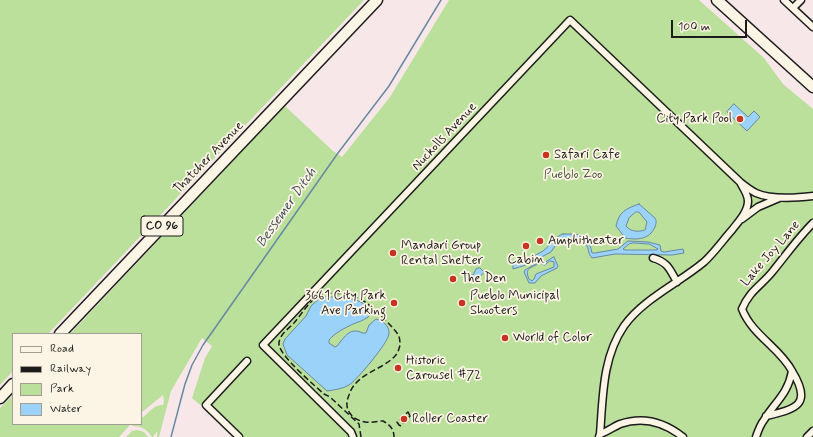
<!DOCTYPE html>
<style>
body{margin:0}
#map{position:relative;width:813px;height:437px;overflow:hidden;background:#f7e7e9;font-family:Mynerve,sans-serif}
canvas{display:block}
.legend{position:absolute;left:12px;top:333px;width:130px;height:92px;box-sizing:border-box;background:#fcf5e5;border:1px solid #a29e95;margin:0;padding:5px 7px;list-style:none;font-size:12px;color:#1c1c1c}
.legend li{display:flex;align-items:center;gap:8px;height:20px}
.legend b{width:20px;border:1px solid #a29e95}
.scale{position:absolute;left:671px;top:20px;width:76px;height:18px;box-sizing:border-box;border:2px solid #1c1c1c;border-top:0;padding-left:5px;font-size:12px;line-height:14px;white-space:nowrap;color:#1c1c1c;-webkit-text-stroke:3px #fcf5e5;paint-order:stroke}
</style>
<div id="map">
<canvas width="813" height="437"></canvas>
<ul class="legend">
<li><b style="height:5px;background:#fcf5e5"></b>Road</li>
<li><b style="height:5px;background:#1c1c1c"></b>Railway</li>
<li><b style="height:11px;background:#bbe09b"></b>Park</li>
<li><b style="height:11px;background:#9bd2fa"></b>Water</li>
</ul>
<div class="scale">100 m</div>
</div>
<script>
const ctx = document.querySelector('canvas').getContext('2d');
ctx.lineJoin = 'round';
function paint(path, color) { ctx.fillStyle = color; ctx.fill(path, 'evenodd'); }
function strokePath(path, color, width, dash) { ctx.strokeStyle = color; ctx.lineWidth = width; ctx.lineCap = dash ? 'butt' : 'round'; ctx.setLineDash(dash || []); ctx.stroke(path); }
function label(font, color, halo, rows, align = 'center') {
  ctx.font = font + ' Mynerve,sans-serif'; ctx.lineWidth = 3.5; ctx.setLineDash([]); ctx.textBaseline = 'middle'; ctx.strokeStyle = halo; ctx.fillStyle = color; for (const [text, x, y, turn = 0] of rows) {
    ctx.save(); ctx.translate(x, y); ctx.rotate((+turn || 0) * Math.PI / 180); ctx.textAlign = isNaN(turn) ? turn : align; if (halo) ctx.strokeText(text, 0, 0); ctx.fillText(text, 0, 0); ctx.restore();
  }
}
paint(new Path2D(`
 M0,0h364l-316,334h-35v37l-13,14z
 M449,0h250l65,58 19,26 30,25v328h-570l-29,-27 -15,-6 -7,-6 13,-40 7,-12 -10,-8 -31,53 -12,46h-2v-6l-4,6h-1c-5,-8 -11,-11 -20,-11l1,-2h8v-6c8,-4 12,-14 22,-13l1,-5 -1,-5 -22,18v-79h-71l215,-228 48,45 9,6 48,-60z
 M13,395v29h118l-12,13h-119v-29z
 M137,430l7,2 4,5h-22l6,-6z`), '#bbe09b');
const water = new Path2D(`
 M734,104l14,13 6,-6 6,6 -13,14 -20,-19z
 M639,204l16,14c2,4 1,5 0,9 -6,13 -18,13 -30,11l-9,-12c3,-14 9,-17 23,-22zM636,212h3l8,10 -2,8c-7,2 -14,2 -19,-4l3,-8z
 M563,234c18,0 25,-1 29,19h3l23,-4 10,-8 20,1 12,3 1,6 3,1 19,-3 1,4 -12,2 -57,-1 -23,4c-4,-4 -3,-8 -5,-12 -5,-12 -21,-6 -30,-3l-6,9 -25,13 -13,4v-6c10,-3 21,-6 30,-12 8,-6 11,-14 20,-17zM633,243l16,1 9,5 -1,1h-32l-2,-1 6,-5z
 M554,257l4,9 -1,2 -16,8 -6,7h-6l-5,-11 1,-2 16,-9 4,1zM550,261l4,1v5l-18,7 -2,5 -2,2 -3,-2c-5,-11 2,-11 11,-16l4,2z
 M480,268l4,4 -8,10 -5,-3 -1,-4h3l3,-6z
 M325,297c14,0 41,-1 46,17 -4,6 -14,8 -20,11 -8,4 -16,8 -22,15v3l6,4 2,-1c5,-6 11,-16 19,-15 5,0 5,3 10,2l3,-8 7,-6c6,1 14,7 13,15 -1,9 -32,46 -40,51 -7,4 -15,5 -22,6l-40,-36 -4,-11 2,-5 21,-23 5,-10 8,-7z`);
paint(water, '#9bd2fa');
strokePath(water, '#6889a1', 1);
strokePath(new Path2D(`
 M171,437l14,-53 7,-19 11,-20 135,-192 51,-67 52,-86`), '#6889a1', 1.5);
const minor = new Path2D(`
 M784,0l29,27
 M793,8l8,-8
 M742,219l16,-12 21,-9
 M653,258c15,4 17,12 24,24
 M766,416c30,-7 47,-11 26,-45
 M600,434c7,-2 13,-7 20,-10 23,-8 44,-2 63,13
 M239,437l-33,-32 41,-44
 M353,437l-2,-5 -88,-87 307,-325 170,162c5,4 10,8 16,11 16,7 40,5 57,3
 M599,437l1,-3c3,-36 2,-76 24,-108 19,-27 55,-43 80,-64 10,-9 19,-22 28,-32 6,-8 16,-18 16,-29 0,-6 -4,-12 -7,-17
 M756,437c2,-6 4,-12 8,-17 11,-18 24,-26 28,-49 -12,-23 -40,-36 -50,-62 8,-19 19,-23 31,-38 13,-16 25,-33 40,-48
 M807,437l6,-6`);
const primary = new Path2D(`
 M717,0l96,87
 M60,334l317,-334
 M0,398l13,-14`);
strokePath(minor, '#1c1c1c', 9);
strokePath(primary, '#1c1c1c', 13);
strokePath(minor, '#fcf5e5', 6);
strokePath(primary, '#fcf5e5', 10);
strokePath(new Path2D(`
 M408,412l2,4 -9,10 -2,-1 -2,-3z
 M361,437l-2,-13 -29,-27 -6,-3c-11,-10 -42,-36 -45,-49 -1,-9 9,-16 15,-22 8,-9 15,-23 27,-28 10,-4 31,-1 41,5 8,4 30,26 35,33 3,4 3,8 3,12 -1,4 -2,8 -5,11 -14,15 -39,17 -46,39 -2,5 -3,10 -1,15 3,7 10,11 17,12 6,1 12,-1 18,-1 7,4 11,8 11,16`), '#1c1c1c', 1.5, [6, 3]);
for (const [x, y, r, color] of [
 [740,119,4,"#c8321e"],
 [546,155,4,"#c8321e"],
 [540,241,4,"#c8321e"],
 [526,246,4,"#c8321e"],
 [393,253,4,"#c8321e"],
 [453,279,4,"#c8321e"],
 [394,303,4,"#c8321e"],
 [462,303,4,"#c8321e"],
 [505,338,4,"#c8321e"],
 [398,368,4,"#c8321e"],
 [404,419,4,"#c8321e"]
]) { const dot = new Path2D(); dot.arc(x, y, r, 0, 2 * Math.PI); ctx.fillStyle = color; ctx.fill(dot); strokePath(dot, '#fcf5e5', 1.5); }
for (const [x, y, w] of [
 [162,226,42]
]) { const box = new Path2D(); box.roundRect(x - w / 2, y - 10, w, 20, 3); ctx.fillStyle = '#fcf5e5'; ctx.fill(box); strokePath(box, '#1c1c1c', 1); }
label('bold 12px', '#1c1c1c', null, [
 ["CO 96",162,226]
]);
label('13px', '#1c1c1c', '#fcf5e5', [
 ["City Park Pool",732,119,"right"],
 ["Safari Cafe",554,155],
 ["Amphitheater",548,241],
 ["Mandari Group",401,246],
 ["Rental Shelter",401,261],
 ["Cabin",526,260,"center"],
 ["The Den",461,279],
 ["3661 City Park",386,296,"right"],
 ["Ave Parking",386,311,"right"],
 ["Pueblo Municipal",470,296],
 ["Shooters",470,311],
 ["World of Color",513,338],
 ["Historic",406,361],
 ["Carousel #72",406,376],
 ["Roller Coaster",412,419]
], 'left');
label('13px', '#1c1c1c', '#fcf5e5', [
 ["Nuckolls Avenue",445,137,-47],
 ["Thatcher Avenue",209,158,-46],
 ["Lake Joy Lane",771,254,-49]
]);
label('13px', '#4c5742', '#fcf5e5', [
 ["Pueblo Zoo",573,175]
]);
label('italic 14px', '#42535f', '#fcf5e5', [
 ["Bessemer Ditch",287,208,-55]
]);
</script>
